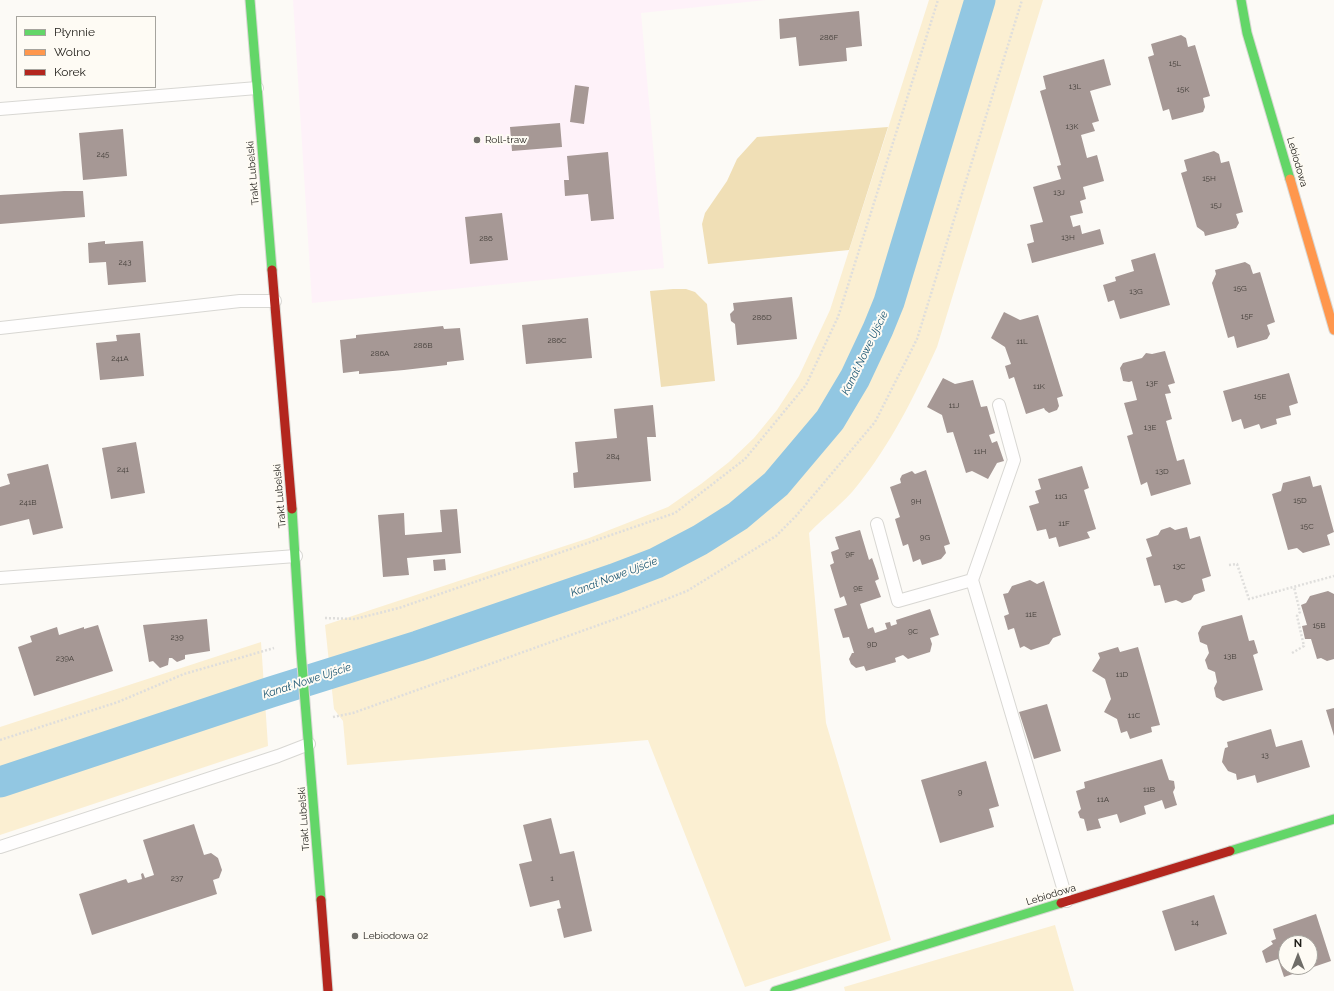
<!DOCTYPE html>
<meta charset="utf-8">
<style>
body{margin:0}
#map{position:relative;width:1334px;height:991px;overflow:hidden;background:#fcfaf6;font-family:Raleway,sans-serif}
canvas{display:block}
.legend{position:absolute;left:16px;top:16px;width:140px;height:72px;box-sizing:border-box;background:#fefbf4;border:1px solid #a6a49e;margin:0;padding:5px 7px;list-style:none;font-size:12px;color:#23211c}
.legend li{display:flex;align-items:center;gap:8px;height:20px}
.legend b{width:20px;border:1px solid #a6a49e}
.north{position:absolute;left:1278px;top:935px;width:40px;height:40px;box-sizing:border-box;background:#fefbf4;border:1px solid #a6a49e;border-radius:50%;rotate:0deg;font-size:11px;font-weight:700;line-height:16px;text-align:center;color:#23211c}
.north::after{content:'';display:block;margin:auto;width:14px;height:18px;background:#6f6d68;clip-path:polygon(50% 0,100% 100%,50% 72%,0 100%)}
</style>
<div id="map">
<canvas width="1334" height="991"></canvas>
<ul class="legend">
<li><b style="height:5px;background:#63d668"></b>Płynnie</li>
<li><b style="height:5px;background:#ff974d"></b>Wolno</li>
<li><b style="height:5px;background:#b3261e"></b>Korek</li>
</ul>
<div class="north">N</div>
</div>
<script>
const ctx = document.querySelector('canvas').getContext('2d');
ctx.lineJoin = 'round';
function paint(path, color) { ctx.fillStyle = color; ctx.fill(path, 'evenodd'); }
function strokePath(path, color, width, dash) { ctx.strokeStyle = color; ctx.lineWidth = width; ctx.lineCap = dash ? 'butt' : 'round'; ctx.setLineDash(dash || []); ctx.stroke(path); }
function label(font, color, halo, rows, align = 'center') {
  ctx.font = font + ' Raleway,sans-serif'; ctx.lineWidth = 4; ctx.setLineDash([]); ctx.textBaseline = 'middle'; ctx.strokeStyle = halo; ctx.fillStyle = color; for (const [text, x, y, turn = 0] of rows) {
    ctx.save(); ctx.translate(x, y); ctx.rotate((+turn || 0) * Math.PI / 180); ctx.textAlign = isNaN(turn) ? turn : align; if (halo) ctx.strokeText(text, 0, 0); ctx.fillText(text, 0, 0); ctx.restore();
  }
}
paint(new Path2D(`
 M293,0h473l-125,13 23,255 -352,35z`), '#fef2f9');
paint(new Path2D(`
 M929,0h114l-106,347c-22,48 -46,97 -80,139 -13,17 -33,31 -48,47l17,190 65,217 -146,47 -97,-247 -301,25 -4,-44 -9,-12 -9,-84 264,-87 79,-31 33,-23 28,-22 25,-24 23,-28 22,-34 31,-66z
 M261,642l7,104 -268,89v-108z
 M1055,925l19,66h-229l-1,-4z`), '#fbefd2');
paint(new Path2D(`
 M888,127l-39,123 -141,14 -6,-40 3,-11 22,-32 10,-22 20,-22z
 M673,289h13l9,3 12,12 8,77 -54,6 -11,-96z`), '#f0dfb6');
strokePath(new Path2D(`
 M0,782l271,-90 147,-46 196,-67 42,-16 44,-23 38,-24 38,-32 54,-64 25,-42 23,-49 11,-27 91,-302`), '#92c7e2', 31);
paint(new Path2D(`
 M859,11l3,35 -16,2 1,13 -48,5 -3,-29 -16,2 -1,-20z
 M1181,35l5,3 2,9 7,-2 15,51 -7,2 2,9 -2,5 -31,8 -3,-11 -6,2 -15,-54 6,-2 -3,-11z
 M1104,59l7,26 -21,6 9,30 -7,2 3,8 -14,4 6,23 10,-3 7,26 -21,6 3,12 -6,2 3,12 -13,3 3,11 7,-2 2,9 18,-5 4,15 -72,19 -5,-19 7,-2 -4,-17 13,-3 -10,-35 28,-8 -4,-13 4,-1 -21,-74 6,-2 -3,-13z
 M575,85l14,2 -5,37 -14,-2z
 M560,123l2,24 -50,4 -2,-24z
 M123,129l4,47 -44,4 -4,-47z
 M1214,151l5,3 2,9 8,-2 14,51 -7,2 3,9 -3,5 -31,8 -1,-4 -7,-5 -16,-54 6,-2 -3,-11z
 M608,152l6,67 -23,2 -3,-27 -23,2 -1,-16h5l-2,-24z
 M64,191h19l2,26 -85,7v-29z
 M502,213l6,47 -38,4 -5,-47z
 M105,241v3l38,-3 3,41 -38,3 -2,-23 -17,1 -1,-20z
 M1155,253l15,52 -50,14 -6,-19 -6,2 -5,-17 13,-4 -1,-4 19,-6 -3,-11z
 M1245,262l5,3 3,9 7,-2 15,50 -8,3 3,9 -3,5 -30,9 -3,-12 -6,2 -16,-55 4,-9 -1,-4z
 M792,297l5,42 -60,6 -2,-21 -4,-3 -1,-7 4,-4 -1,-7z
 M1004,312l16,8 18,-5 25,81 -6,2 2,8 -2,4 -8,3 -4,-3 -1,-2 -18,6 -12,-37 -5,2 -4,-13 6,-2 -6,-17 -14,-9z
 M588,318l4,40 -66,6 -4,-39z
 M443,326l1,3 16,-1 4,32 -17,2v3l-43,5 -45,4v-3l-16,2 -3,-33 16,-2v-3z
 M140,333l4,43 -44,4 -4,-37 21,-2 -1,-6z
 M1165,351l10,32 -7,2 3,8 -6,1 7,25 -6,2 11,40 7,-2 7,25 -40,12 -4,-14 -6,3 -14,-49 6,-2 -9,-31 13,-3 -5,-19 -3,1 -6,-1 -3,-13 3,-5 19,-5 4,-5 6,1z
 M1289,373l9,30 -9,3 2,9 -15,4 1,5 -16,5 -2,-5 -15,5 -3,-10 -9,3 -9,-31z
 M943,378l12,6 18,-4 8,27 6,-1 8,27 -6,2 3,8 5,-2 7,20 -7,2 -9,16 -16,-8 -6,2 -13,-41 -6,1 -5,-18 -15,-8z
 M653,405l3,32h-9l4,44 -77,7 -1,-15 5,-1 -3,-30 42,-4 -3,-29z
 M136,442l9,51 -34,6 -9,-51z
 M48,464l15,64 -30,7 -4,-16 -29,7v-39l10,-3 -3,-10z
 M1082,466l7,22 -5,2 12,39 -9,3 3,6 -31,9 -3,-10 -7,2 -3,-10 -9,2 -8,-25 10,-3 -4,-12 6,-2 -3,-10z
 M926,470l24,74 -6,2 2,7 -5,6 -19,6 -2,-6 -7,3 -5,-18 -5,2 -8,-27 5,-2 -10,-30 11,-4 -1,-4 2,-4 10,-4 3,3z
 M1310,476l3,11 8,-2 13,47 -7,3 3,10 -27,8 -6,-5 -9,2 -16,-56 9,-3 2,-8z
 M457,509l4,44 -54,5 2,17 -26,2 -5,-62 26,-2 1,22 37,-3 -2,-22z
 M1170,527l5,3 12,-3 3,12 10,-3 11,40 -9,3 3,12 -11,4 -3,5 -9,3 -6,-3 -11,3 -5,-18 -6,1 -8,-28 6,-2 -6,-17 12,-4 3,-5z
 M860,530l9,30 3,-2 4,11 3,10 -4,2 6,16 -21,7 8,25 5,-2 2,6 12,-4 -2,-6 5,-1 1,4 6,-2 -1,-4 34,-11 9,26 -9,3 2,6 -2,8 -22,7 -5,-4 -8,3 1,4 -30,9 -2,-5 -8,2 -5,-4 -2,-5 3,-6h2l-5,-16 -6,1 -9,-29 13,-4 -3,-9 -4,2 -10,-33 4,-2 -3,-11 8,-3 -4,-12z
 M445,559l1,11 -12,1 -1,-11z
 M1030,580l7,4 7,-3 17,54 -8,3 -4,6 -18,6 -7,-4 -4,2 -6,-20 -6,2 -4,-14 5,-2 -6,-20 5,-1 4,-7z
 M1328,591l6,3v65l-7,2 -6,-3 -4,1 -6,-20h-6l-3,-13 5,-1 -6,-20 5,-2 4,-7z
 M1242,615l7,26 5,-1 4,13 -5,2 10,35 -40,11 -7,-4 -2,-9 3,-6 -2,-10 -7,-3 -3,-9 4,-7 -2,-8 -7,-3 -2,-9 4,-7z
 M207,619l3,32 -25,4v4l-8,3 -5,-4h-3l-1,7 -8,3 -7,-7 -4,1 -6,-37z
 M98,625l15,46 -79,25 -16,-49 14,-5 -2,-6 27,-9 2,8 25,-8v2z
 M1118,647l2,5 18,-5 22,78 -9,2 1,5 -22,7 -3,-8 -6,2 -4,-14 -13,-7 7,-13 -6,-20 -13,-8 8,-13 -2,-5z
 M1047,704l14,47 -27,8 -15,-47z
 M1334,708v28l-8,-26z
 M1271,729l5,18 26,-7 8,27 -53,16 -2,-8 -18,5 -1,-6 -8,-3 -6,-9 2,-10 1,-4 3,-1 -1,-5z
 M1162,759l7,21 5,1 1,7 -2,4 4,13 -12,4 -3,-9 -18,6 2,8 -26,9 -3,-9 -19,5 3,9 -14,3 -3,-12 -4,-1 -2,-6 3,-3 -5,-18 9,-3 -1,-6z
 M986,761l13,45 -10,3 5,18 -54,16 -19,-63z
 M551,818l9,36 14,-3 18,80 -28,7 -7,-29 4,-1 -2,-8 -29,7 -11,-43 13,-3 -9,-36z
 M194,824l10,31 7,-2 7,5 4,12 -3,8 -6,2 4,14 -125,41 -13,-41 47,-15 2,4 14,-4 -1,-5 2,-1 2,5 9,-3 -11,-35z
 M1214,895l13,39 -52,17 -13,-40z
 M1316,914l15,47 -47,16 -6,-18 -12,4 -4,-12 11,-7 -2,-3 5,-2 -3,-10zM1286,943h24v24h-24z`), '#a69895');
const lane = new Path2D(`
 M0,109l257,-21
 M0,328l240,-27h35
 M999,405l15,55 -42,120 95,321
 M877,524l21,77 74,-21
 M0,578l296,-22
 M0,847l278,-91 31,-12`);
const fast = new Path2D(`
 M250,0l22,270
 M1241,0l6,33 43,146
 M292,509l9,143 20,248
 M1230,851l104,-32
 M775,991l286,-88`);
const slow = new Path2D(`
 M1290,179l44,151`);
const jam = new Path2D(`
 M272,270l20,239
 M321,900l7,91
 M1061,903l169,-52`);
strokePath(lane, '#d8d7d3', 14);
strokePath(fast, '#d8d7d3', 11);
strokePath(slow, '#d8d7d3', 11);
strokePath(jam, '#d8d7d3', 11);
strokePath(new Path2D(`
 M1229,565l8,-1 12,35 85,-23
 M325,618l30,1 44,-11 276,-95 70,-54 61,-74 32,-68 100,-317
 M1292,653l12,-7 -7,-30 3,-4 -6,-25
 M333,717l20,-4 268,-96 66,-26 89,-55 20,-20 79,-94 42,-83 105,-339
 M0,740l118,-38 66,-28 90,-26`), '#dfdedc', 2.5, [2, 2]);
strokePath(lane, '#fffefe', 12);
strokePath(fast, '#63d668', 9);
strokePath(slow, '#ff974d', 9);
strokePath(jam, '#b3261e', 9);
for (const [x, y, r, color] of [
 [477,140,4,"#6f6d68"],
 [355,936,4,"#6f6d68"]
]) { const dot = new Path2D(); dot.arc(x, y, r, 0, 2 * Math.PI); ctx.fillStyle = color; ctx.fill(dot); strokePath(dot, '#fefbf4', 1.5); }
label('8px', '#443f3a', null, [
 ["286F",829,38],
 ["15L",1175,64],
 ["13L",1075,87],
 ["15K",1183,90],
 ["13K",1072,127],
 ["245",103,155],
 ["15H",1209,179],
 ["13J",1059,193],
 ["15J",1216,206],
 ["13H",1068,238],
 ["286",486,239],
 ["243",125,263],
 ["15G",1240,289],
 ["13G",1136,292],
 ["15F",1247,317],
 ["286D",762,318],
 ["286C",557,341],
 ["11L",1022,342],
 ["286B",423,346],
 ["286A",380,354],
 ["241A",120,359],
 ["13F",1152,384],
 ["11K",1039,387],
 ["15E",1260,397],
 ["11J",954,406],
 ["13E",1150,428],
 ["11H",980,452],
 ["284",613,457],
 ["241",123,470],
 ["13D",1162,472],
 ["11G",1061,497],
 ["15D",1300,501],
 ["9H",916,502],
 ["241B",28,503],
 ["11F",1064,524],
 ["15C",1307,527],
 ["9G",925,538],
 ["9F",850,555],
 ["13C",1179,567],
 ["9E",858,589],
 ["11E",1031,615],
 ["15B",1319,626],
 ["9C",913,632],
 ["239",177,638],
 ["9D",872,645],
 ["13B",1230,657],
 ["239A",65,659],
 ["11D",1122,675],
 ["11C",1134,716],
 ["13",1265,756],
 ["11B",1149,790],
 ["9",960,793],
 ["11A",1103,800],
 ["237",177,879],
 ["1",552,879],
 ["14",1195,923]
]);
label('10px', '#23211c', '#fefbf4', [
 ["Roll-traw",485,140],
 ["Lebiodowa 02",363,936]
], 'left');
label('10px', '#23211c', '#fefbf4', [
 ["Lebiodowa",1297,162,74],
 ["Trakt Lubelski",253,173,-95],
 ["Trakt Lubelski",280,496,-95],
 ["Trakt Lubelski",304,819,-94],
 ["Lebiodowa",1051,895,-17]
]);
label('italic 11px', '#1b5672', '#fefbf4', [
 ["Kanał Nowe Ujście",865,353,-64],
 ["Kanał Nowe Ujście",614,577,-21],
 ["Kanał Nowe Ujście",307,681,-18]
]);
</script>
